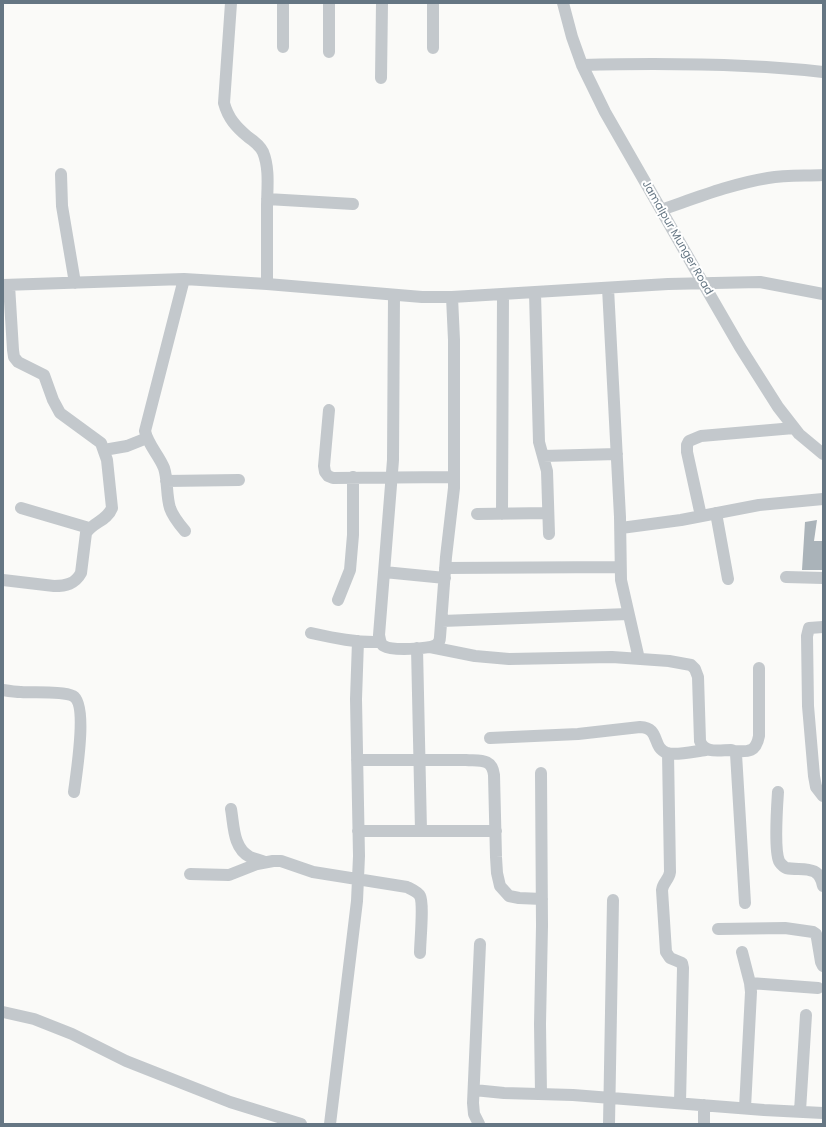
<!DOCTYPE html>
<style>
body{margin:0}
#map{position:relative;width:826px;height:1127px;overflow:hidden;background:#fafaf8;font-family:Poppins,sans-serif}
canvas{display:block}
.frame{position:absolute;inset:0;border:4px solid #657683;pointer-events:none}
</style>
<div id="map">
<canvas width="826" height="1127"></canvas>
<div class="frame"></div>
</div>
<script>
const ctx = document.querySelector('canvas').getContext('2d');
ctx.lineJoin = 'round';
function paint(path, color) { ctx.fillStyle = color; ctx.fill(path, 'evenodd'); }
function strokePath(path, color, width, dash) { ctx.strokeStyle = color; ctx.lineWidth = width; ctx.lineCap = dash ? 'butt' : 'round'; ctx.setLineDash(dash || []); ctx.stroke(path); }
function label(font, color, halo, rows, align = 'center') {
  ctx.font = font + ' Poppins,sans-serif'; ctx.lineWidth = 4; ctx.setLineDash([]); ctx.textBaseline = 'middle'; ctx.strokeStyle = halo; ctx.fillStyle = color; for (const [text, x, y, turn = 0] of rows) {
    ctx.save(); ctx.translate(x, y); ctx.rotate((+turn || 0) * Math.PI / 180); ctx.textAlign = isNaN(turn) ? turn : align; if (halo) ctx.strokeText(text, 0, 0); ctx.fillText(text, 0, 0); ctx.restore();
  }
}
paint(new Path2D(`
 M817,520l-3,21h9v29h-21l3,-48z`), '#aab3b9');
strokePath(new Path2D(`
 M231,3l-7,100c4,15 12,24 24,34 6,4 12,9 15,15 7,17 4,38 4,55 0,26 0,51 0,77
 M283,3v44
 M563,3l9,34 10,28 23,47 98,171 37,64 38,60 21,27 24,20
 M433,48v-45
 M329,52v-49
 M582,65c80,-2 161,-2 241,7
 M381,78l1,-75
 M61,174l1,32 13,77
 M267,199l86,5
 M661,210c35,-12 70,-26 107,-32 18,-3 37,-2 55,-3
 M184,279l-39,152c3,14 14,24 19,37 4,12 2,27 6,40 3,9 9,16 15,23
 M3,285l181,-6 83,5 155,13h30l216,-13 92,-2 63,12
 M608,288l12,229 1,63 18,79
 M535,293l4,149 8,29 2,63
 M394,295l-1,165 -14,175c1,4 1,9 5,11 8,5 44,3 52,-1 3,-2 4,-5 4,-8l6,-80 8,-69v-148l-2,-43
 M329,410l-5,56 1,6 3,4 5,2 121,-1
 M104,450l23,-4 20,-8
 M543,456l74,-2
 M166,481l73,-1
 M21,508l68,20
 M716,513l12,66
 M477,514l71,-1
 M502,514l1,-219
 M701,516l-14,-64v-7l2,-4 12,-5 93,-8
 M621,528l60,-8 78,-15 64,-6
 M445,568l175,-1
 M384,572l61,6
 M786,577l37,1
 M3,580l51,6c12,0 21,-2 27,-13l5,-40c7,-11 21,-12 26,-25l-5,-48 -6,-17 -41,-30 -7,-13 -9,-25 -26,-13 -4,-5 -1,-7 -4,-65
 M338,600l12,-30 3,-35v-58
 M442,621l186,-7
 M823,627l-14,1 -2,8 1,70 6,70 2,11 7,9
 M311,633c23,5 46,10 69,9
 M430,647l45,9 34,3 103,-2 57,4 22,4 4,4 3,8 2,64c4,13 20,9 31,9l3,1 2,3 9,149
 M417,648l4,183
 M3,690c6,1 12,2 18,2 13,1 42,-1 52,4 15,8 3,80 1,96
 M490,738l88,-4 62,-7c21,1 11,20 27,26 9,3 29,-2 39,-3
 M734,751c15,1 22,1 25,-15v-68
 M668,753l2,119c-1,8 -7,10 -8,18l4,62 4,6 12,5 1,5 -3,135
 M357,760h109c14,1 26,-2 28,15l2,82 1,16 3,13 9,10 10,2 23,1
 M778,792c-1,15 -4,57 1,69 2,4 4,5 7,7 17,3 33,-4 37,18
 M231,809c3,17 2,39 19,48 5,2 10,3 15,5
 M358,831h138
 M190,874l39,1 28,-11 16,-3h8l32,11 94,15c4,2 11,5 13,9 4,8 0,46 0,57
 M718,929l67,-1 28,4 3,2 1,4 4,24 2,4
 M742,952l8,31 1,9 -6,116
 M750,983l68,5
 M3,1012l31,7 38,15 54,27 104,41 71,22
 M474,1090l30,3 69,2 191,15 59,3
 M541,1094l-1,-70 2,-98 -1,-153
 M704,1105v19
 M800,1111l6,-96
 M330,1124l27,-223 2,-45 -3,-157 2,-58
 M479,1124l-5,-10 -1,-11 7,-159
 M609,1124l4,-224`), '#c3c8cc', 12);
label('11px', '#657683', '#fff', [
 ["Jamalpur Munger Road",677,238,60]
]);
</script>
